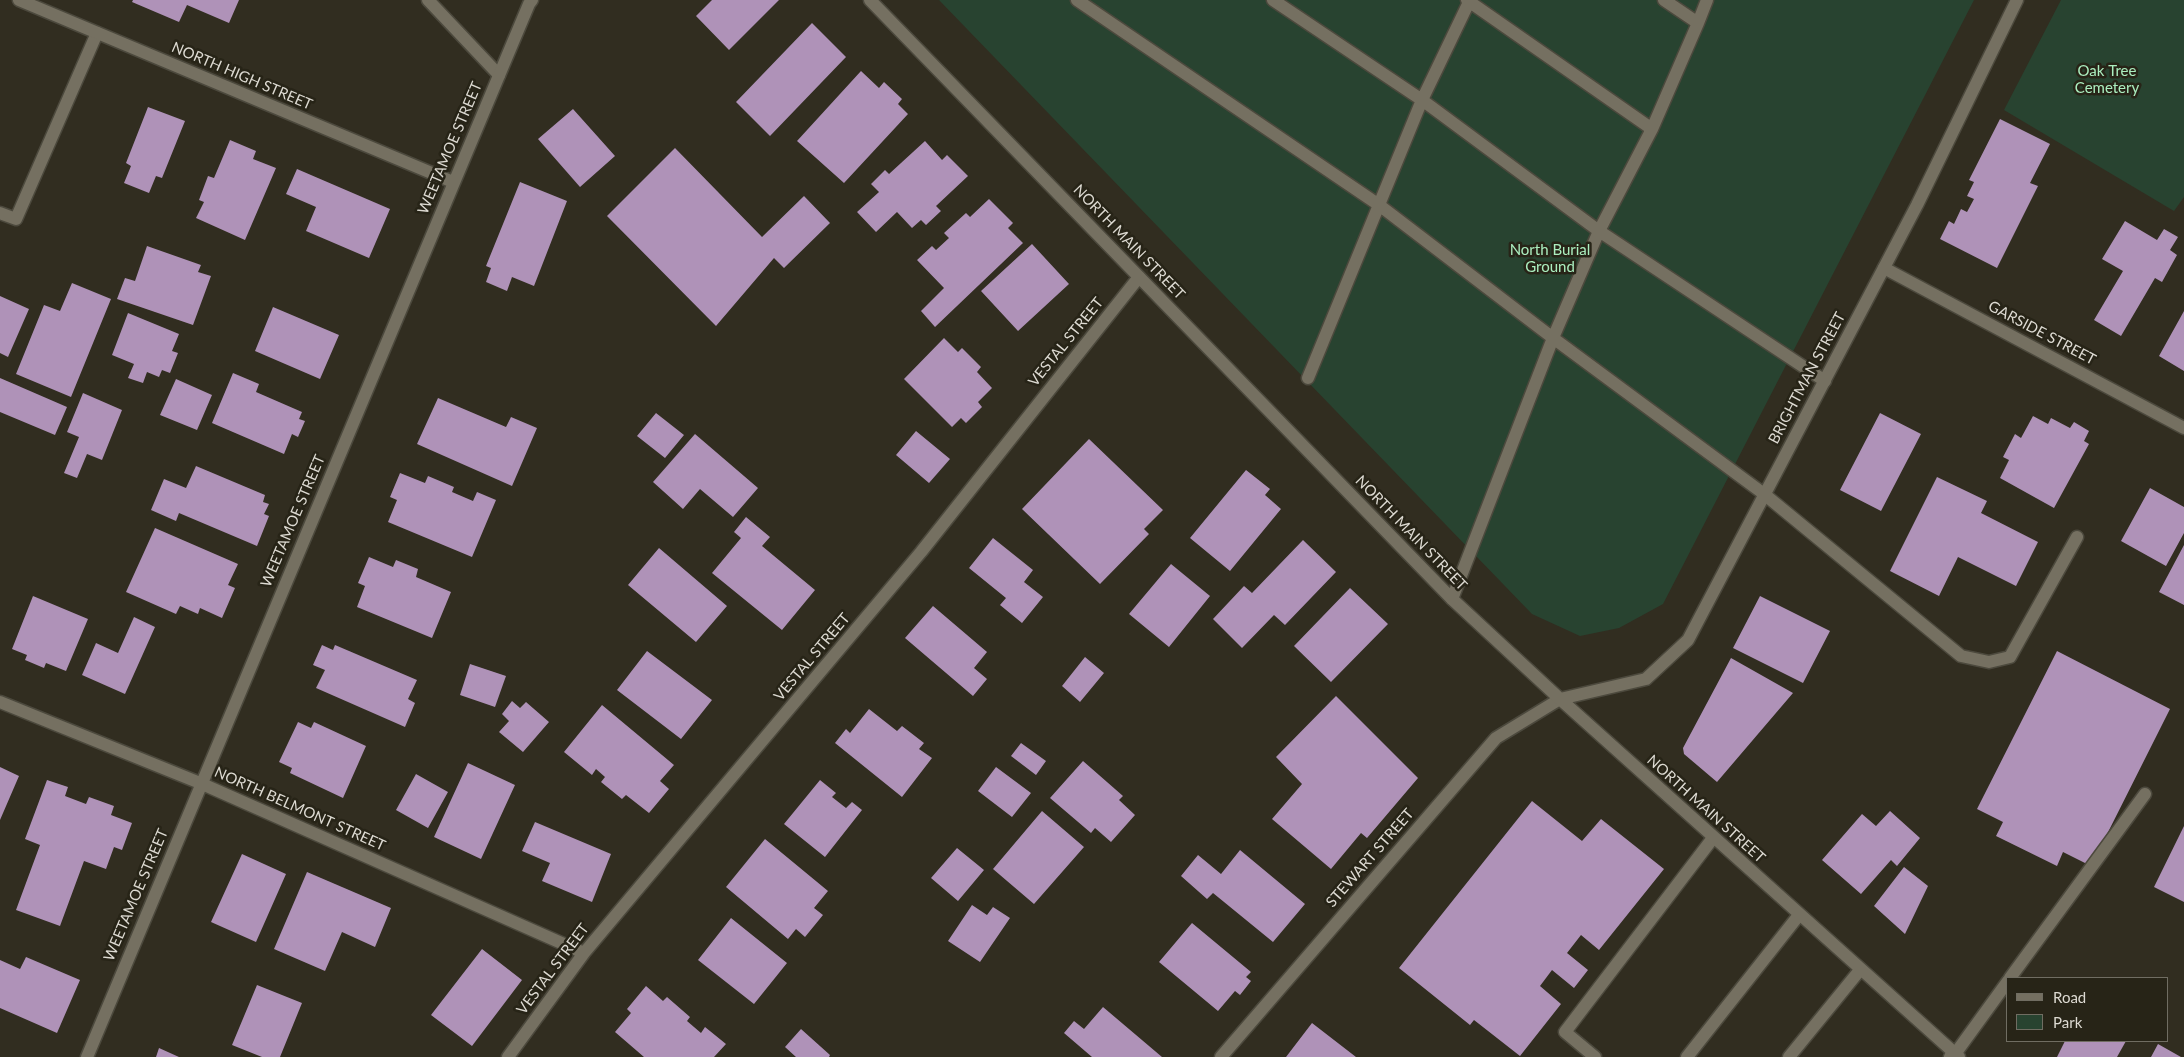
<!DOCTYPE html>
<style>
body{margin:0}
#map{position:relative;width:2184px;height:1057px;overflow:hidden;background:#312d20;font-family:Lato,sans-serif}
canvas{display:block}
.legend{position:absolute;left:2006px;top:977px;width:162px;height:65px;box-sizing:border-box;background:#272417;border:1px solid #706d62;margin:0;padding:6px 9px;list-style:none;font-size:15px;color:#dddad2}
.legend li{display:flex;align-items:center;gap:10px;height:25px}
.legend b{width:25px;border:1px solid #706d62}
</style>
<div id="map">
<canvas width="2184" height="1057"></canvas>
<ul class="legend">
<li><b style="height:6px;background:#757061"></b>Road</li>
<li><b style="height:14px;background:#284330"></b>Park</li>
</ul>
</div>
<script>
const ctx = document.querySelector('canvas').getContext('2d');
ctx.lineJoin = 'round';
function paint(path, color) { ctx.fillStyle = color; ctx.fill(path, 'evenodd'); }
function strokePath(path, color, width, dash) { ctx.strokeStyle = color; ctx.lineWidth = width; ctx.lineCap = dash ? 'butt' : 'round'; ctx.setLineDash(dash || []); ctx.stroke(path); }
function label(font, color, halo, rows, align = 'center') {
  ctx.font = font + ' Lato,sans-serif'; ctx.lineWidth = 5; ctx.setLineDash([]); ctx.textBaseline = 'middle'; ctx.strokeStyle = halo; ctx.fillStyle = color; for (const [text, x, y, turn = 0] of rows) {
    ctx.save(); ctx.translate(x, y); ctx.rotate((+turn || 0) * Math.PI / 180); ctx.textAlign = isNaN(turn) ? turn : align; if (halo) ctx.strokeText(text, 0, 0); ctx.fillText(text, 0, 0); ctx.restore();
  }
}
paint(new Path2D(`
 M939,0h1035l-311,604 -44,24 -39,8 -48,-22z
 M2061,0h123v197l-10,14 -170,-101z`), '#284330');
paint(new Path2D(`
 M133,0h106l-10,23 -42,-18 -8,17 -47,-20z
 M712,0h67l-50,50 -33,-34z
 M812,23l34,34 -76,79 -34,-34z
 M861,71l18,17 5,-6 18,17 -4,5 10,10 -64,69 -47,-42z
 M148,107l37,14 -23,57 -6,-2 -7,17 -25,-10 7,-17 -5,-3z
 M573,109l42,47 -35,31 -42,-48z
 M2000,119l50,25 -20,39 8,3 -41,82 -57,-29 9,-18 5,3 7,-15 6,3 7,-13 -7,-3 7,-14 -5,-2z
 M230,140l26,11 -3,8 23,9 -31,72 -49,-22 8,-16 -5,-2 9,-24 6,2z
 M925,141l17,19 5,-5 21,21 -32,30 5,5 -15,14 -5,-5 -9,8 -15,-16 -21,20 -19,-20 22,-20 -8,-8 14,-14 4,4z
 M675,148l87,89 42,-41 26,27 -46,45 -10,-10 -58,68 -109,-110z
 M297,169l93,40 -21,49 -63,-27 10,-24 -30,-13z
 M520,182l47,19 -33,85 -22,-9 -5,14 -21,-9 5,-14 -5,-2z
 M989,199l24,24 -5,5 15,15 -88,84 -14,-16 23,-23 -27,-28 15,-14 4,4 13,-12 -5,-5 22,-20 4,4z
 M2125,221l32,19 7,-11 14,8 -8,13 7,5 -15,27 -7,-4 -34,58 -27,-16 29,-49 -21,-12z
 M1032,244l37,40 -51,47 -37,-40z
 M147,246l54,19 -3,7 13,4 -18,49 -76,-26 8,-21 10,3z
 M72,283l39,16 -40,98 -55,-23 28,-69 16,6z
 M0,296l29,13 -21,48 -8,-4z
 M273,307l66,28 -19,44 -65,-28z
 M2184,311v60l-25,-15z
 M128,313l51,21 -7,17 6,2 -8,20 -8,-3 -3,7 -12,-5 -4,11 -15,-5 6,-14 -22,-9z
 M944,338l14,14 4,-4 19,19 -4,5 15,16 -14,14 4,5 -16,16 -5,-5 -9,9 -48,-48z
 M233,373l26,11 -3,8 46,20 -3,7 6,2 -7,16 -6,-3 -8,20 -72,-31z
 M0,378l67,29 -12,28 -55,-23z
 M176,379l36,16 -15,35 -37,-15z
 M83,393l39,17 -20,50 -15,-6 -10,24 -13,-5 15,-36 -12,-5z
 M438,398l68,29 5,-10 26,11 -25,58 -95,-42z
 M656,413l28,22 -19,23 -28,-22z
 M1880,413l41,21 -40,77 -41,-21z
 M2033,416l15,8 3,-6 19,10 4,-6 15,9 -5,10 5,3 -35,64 -54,-30 9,-18 -6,-3 12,-23 6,4z
 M916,431l34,28 -21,24 -33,-28z
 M695,434l63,54 -25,29 -33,-28 -17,20 -30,-27z
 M1089,439l74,71 -19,19 5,5 -49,50 -78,-75z
 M196,466l69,29 -2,7 6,2 -5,10 5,2 -12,30 -78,-33 -3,8 -25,-11 13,-31 22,9z
 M1246,470l24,19 -5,6 16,14 -51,62 -40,-33z
 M400,473l25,10 3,-7 26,11 -2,5 21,9 4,-9 19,8 -24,57 -84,-35 9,-22 -7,-3z
 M1937,477l50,24 -6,12 57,29 -22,44 -58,-29 -19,39 -49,-25z
 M2150,488l34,19v26l-18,33 -45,-25z
 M746,517l24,20 -8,9 53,44 -33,40 -70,-57 29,-35 -7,-6z
 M155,528l83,36 -10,21 7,3 -13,30 -22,-10 -2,6 -18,-8 -4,8 -50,-22z
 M993,538l40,32 -9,12 19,15 -21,26 -22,-18 6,-7 -37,-30z
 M1303,540l33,32 -51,53 -11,-10 -32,33 -29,-29 31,-33 8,7z
 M2184,545v60l-25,-13z
 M659,548l68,58 -31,36 -68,-57z
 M369,557l24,10 3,-7 22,9 -2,8 35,15 -19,46 -75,-31 8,-21 -7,-3z
 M1171,564l39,32 -41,51 -40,-33z
 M1350,588l38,36 -57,58 -37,-36z
 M33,596l55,23 -22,52 -20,-8 -2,5 -19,-8 2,-5 -15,-6z
 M1760,596l70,35 -27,52 -70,-35z
 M933,606l54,46 -13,16 13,11 -14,17 -68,-58z
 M134,617l21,10 -30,67 -43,-19 14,-32 22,10z
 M322,645l11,5 2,-5 82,35 -9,19 7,4 -10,24 -89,-39 9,-18 -12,-5z
 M647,651l65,49 -31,39 -64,-49z
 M2057,651l113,58 -79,157 -28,-14 -6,14 -61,-30 7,-14 -26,-13z
 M1085,657l19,16 -24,29 -18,-16z
 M1731,658l62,35 -76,89 -33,-28 -1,-6z
 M470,664l36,12 -11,31 -35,-12z
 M1336,696l82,82 -51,60 -6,-5 -30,36 -59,-50 30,-35 -26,-27z
 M512,701l8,7 6,-6 23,20 -26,30 -24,-20 10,-11 -7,-7z
 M602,705l72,60 -14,16 9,8 -20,24 -23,-18 -4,4 -21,-17 4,-5 -9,-8 -4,6 -28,-23z
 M869,709l28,22 5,-5 22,17 -5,6 13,9 -30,39 -67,-54 11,-14 4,4z
 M298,722l13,6 3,-6 52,24 -23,52 -53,-25 2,-5 -13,-6z
 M1021,743l25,18 -10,14 -25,-19z
 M1083,761l40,35 -4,4 16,15 -24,27 -16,-14 -4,5 -41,-35z
 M468,763l47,22 -34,74 -47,-22z
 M0,767l19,9 -19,44z
 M996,767l35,26 -19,24 -34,-26z
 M416,774l32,18 -20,36 -32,-18z
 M47,780l21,7 -3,9 21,8 3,-7 25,9 -3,9 21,8 -10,27 -8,-3 -8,22 -22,-8 -24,65 -44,-16 24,-65 -15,-6z
 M820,780l16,13 -4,4 14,11 6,-6 10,8 -37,47 -41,-33z
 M1532,801l50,40 19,-22 63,50 -65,81 -18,-15 -14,18 21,17 -14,18 -22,-18 -12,16 21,18 -41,52 -46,-36 -4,5 -71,-57z
 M1042,811l42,36 -50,57 -41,-35z
 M1890,811l30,27 -23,28 -6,-6 -30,34 -39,-34 40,-46 14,12z
 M535,822l76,32 -19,48 -50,-21 8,-18 -28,-12z
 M2184,826v76l-30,-15z
 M765,839l63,52 -14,17 9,7 -18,22 -9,-8 -8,10 -62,-52z
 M957,848l27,22 -26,31 -27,-23z
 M1240,850l65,54 -32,38 -60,-49 -6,6 -26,-23 17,-21 23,19z
 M242,854l44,20 -30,68 -45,-20z
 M1904,867l24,19 -23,48 -31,-28z
 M307,872l84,36 -16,39 -33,-15 -17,39 -51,-22z
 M972,905l15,10 6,-8 17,11 -30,44 -32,-21z
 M731,918l56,45 -33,41 -56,-44z
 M1192,923l59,49 -5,5 5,4 -11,14 -5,-4 -17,20 -59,-49z
 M482,949l40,31 -50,66 -41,-31z
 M26,957l54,23 -23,53 -57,-25v-48l20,9z
 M257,985l45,18 -22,54h-18l-30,-12z
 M646,986l17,15 4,-4 23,20 -3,4 14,12 4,-6 21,17 -12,13h-70l-29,-25 16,-19 -4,-4z
 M1103,1007l59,50h-70l-28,-24 10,-12 10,8z
 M1312,1023l44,34h-70z
 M801,1029l29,26 -1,2h-33l-11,-10z
 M2065,1041h61l-9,16h-60z
 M2158,1044l23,13h-30z
 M159,1048l20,9h-23z`), '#af92b8');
const service = new Path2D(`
 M428,0l71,75
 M1077,0l302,205 174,133 46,-107 -177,-131 48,-100
 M1273,0l149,100 -114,278
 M1467,0l185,129 46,-106 -34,-23
 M1698,23l9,-23
 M1652,129l-53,102 226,150
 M0,213l16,6 81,-186
 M1452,599l101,-261 211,156 197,162 28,6 21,-5 67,-120
 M1595,1057l-30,-25 148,-194
 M1687,1057l112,-142
 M1789,1057l71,-87`);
const minor = new Path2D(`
 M19,0l434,182
 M1884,268l300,160
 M0,702l200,81 384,170
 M2010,978l135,-184
 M87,1057l442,-1053 3,-4
 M508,1057l76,-104 337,-401 218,-275
 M1221,1057l275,-319 64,-39
 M1950,1057l5,-3 53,-73`);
const secondary = new Path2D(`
 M870,0l582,599 108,100 399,358
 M1560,699l86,-20 42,-39 229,-435 100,-205`);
strokePath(service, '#4c493d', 15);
strokePath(minor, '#4c493d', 15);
strokePath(secondary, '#4c493d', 15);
strokePath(service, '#757061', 12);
strokePath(minor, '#757061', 12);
strokePath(secondary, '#757061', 12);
label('15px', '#abeebf', '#272417', [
 ["Oak Tree",2107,71],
 ["Cemetery",2107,88],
 ["North Burial",1550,250],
 ["Ground",1550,267]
]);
label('15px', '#dddad2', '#272417', [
 ["NORTH HIGH STREET",242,76,23],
 ["WEETAMOE STREET",450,148,-67],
 ["NORTH MAIN STREET",1129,242,46],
 ["GARSIDE STREET",2042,333,28],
 ["VESTAL STREET",1066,342,-51],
 ["BRIGHTMAN STREET",1807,378,-62],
 ["WEETAMOE STREET",293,521,-67],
 ["NORTH MAIN STREET",1411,533,46],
 ["VESTAL STREET",812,657,-50],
 ["NORTH BELMONT STREET",300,809,24],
 ["NORTH MAIN STREET",1706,809,42],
 ["STEWART STREET",1370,858,-49],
 ["WEETAMOE STREET",136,895,-67],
 ["VESTAL STREET",553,969,-53]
]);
</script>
